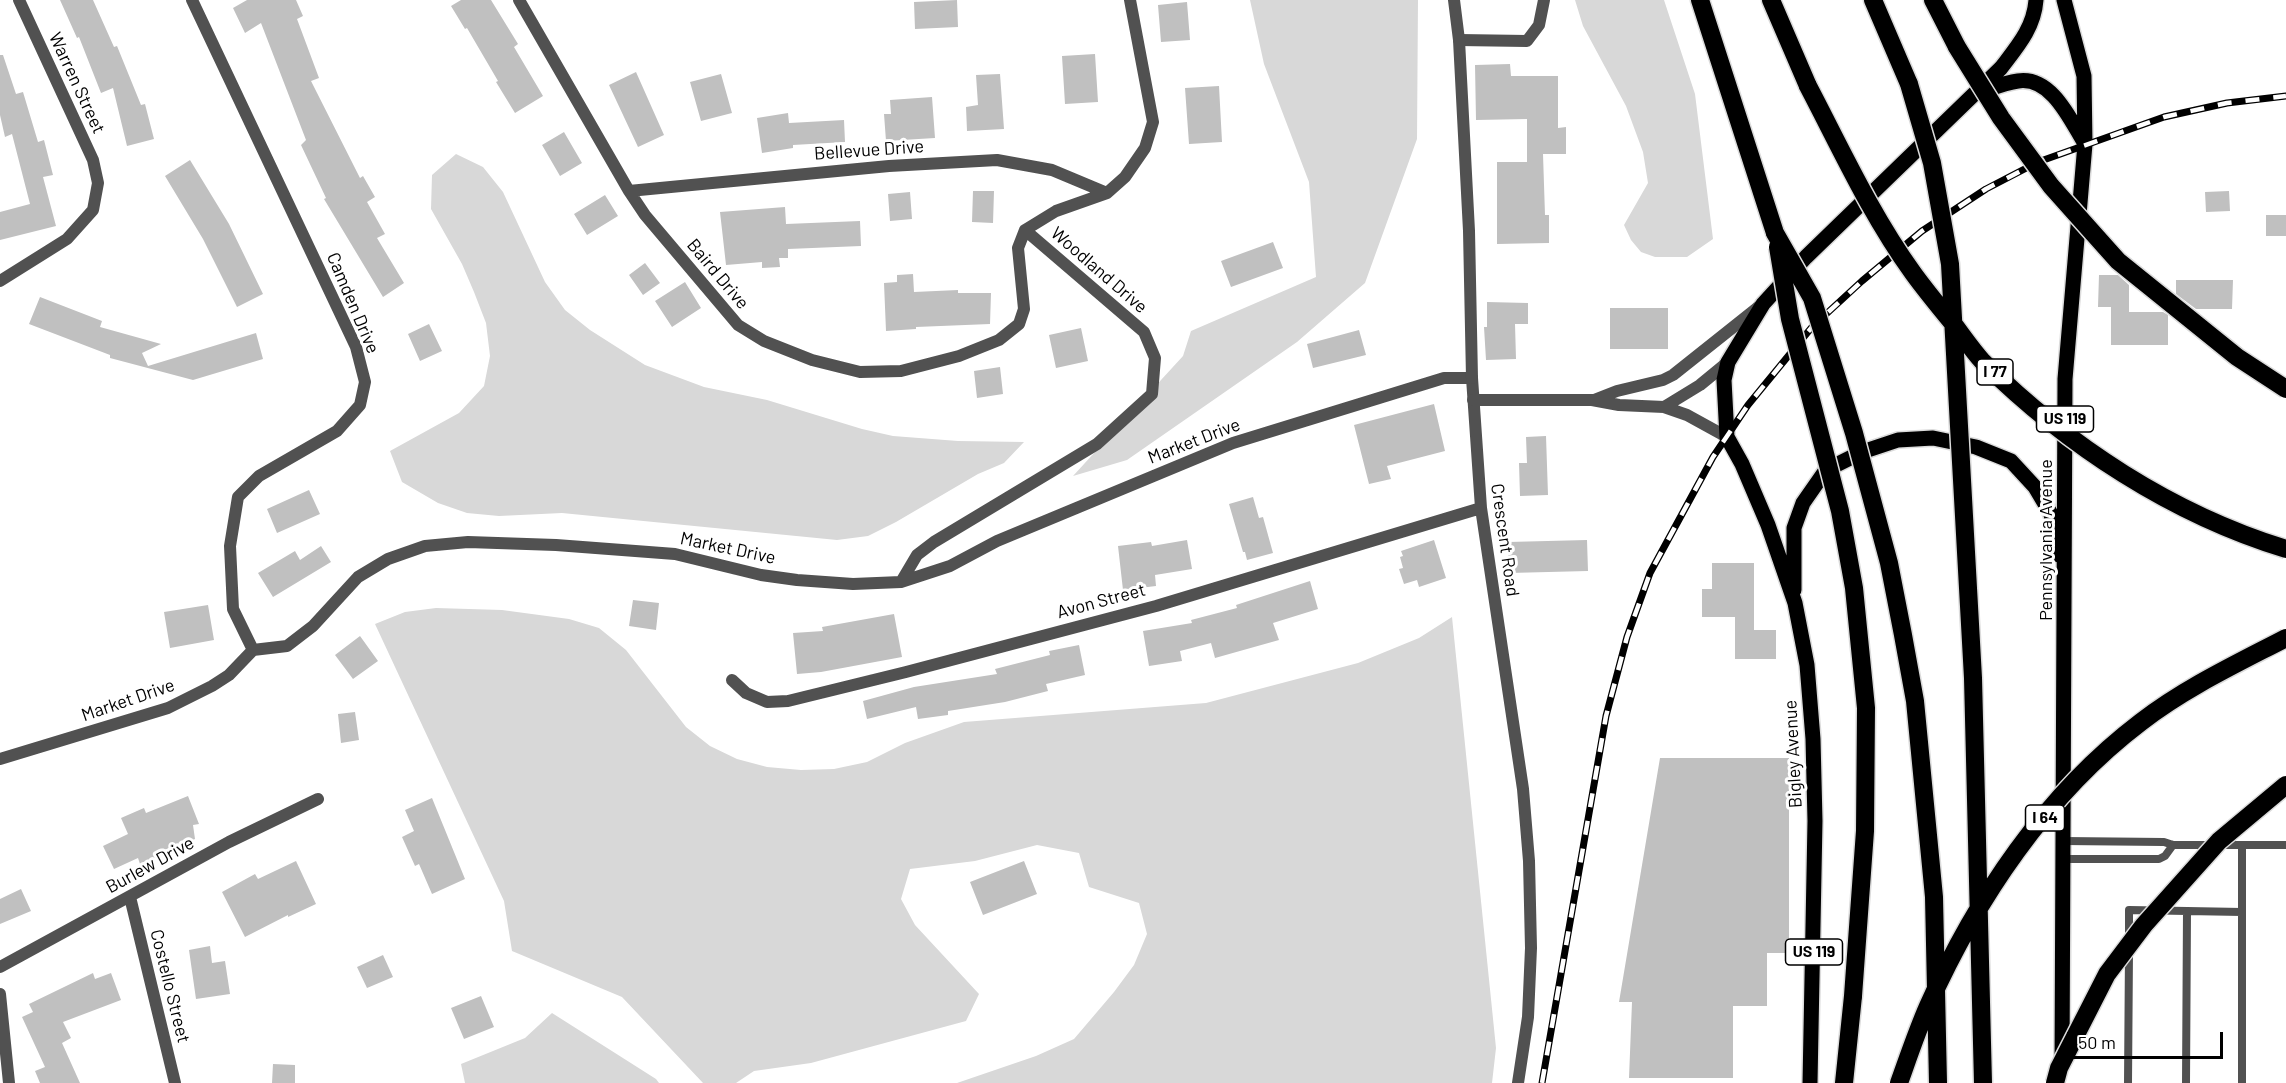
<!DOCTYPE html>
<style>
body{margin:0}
#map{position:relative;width:2286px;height:1083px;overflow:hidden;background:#fff;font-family:Barlow,sans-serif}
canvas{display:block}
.scale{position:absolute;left:2067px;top:1032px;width:156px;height:27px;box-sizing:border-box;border:3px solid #000;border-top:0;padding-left:8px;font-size:18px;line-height:21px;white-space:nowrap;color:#000;-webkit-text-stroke:4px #fff;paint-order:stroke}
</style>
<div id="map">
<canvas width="2286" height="1083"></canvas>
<div class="scale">50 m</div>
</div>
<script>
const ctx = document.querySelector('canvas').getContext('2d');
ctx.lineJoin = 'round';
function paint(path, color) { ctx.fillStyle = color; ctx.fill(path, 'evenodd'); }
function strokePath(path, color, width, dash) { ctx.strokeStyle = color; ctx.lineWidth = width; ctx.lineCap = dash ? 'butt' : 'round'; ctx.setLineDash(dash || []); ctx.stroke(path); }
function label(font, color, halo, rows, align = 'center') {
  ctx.font = font + ' Barlow,sans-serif'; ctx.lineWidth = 6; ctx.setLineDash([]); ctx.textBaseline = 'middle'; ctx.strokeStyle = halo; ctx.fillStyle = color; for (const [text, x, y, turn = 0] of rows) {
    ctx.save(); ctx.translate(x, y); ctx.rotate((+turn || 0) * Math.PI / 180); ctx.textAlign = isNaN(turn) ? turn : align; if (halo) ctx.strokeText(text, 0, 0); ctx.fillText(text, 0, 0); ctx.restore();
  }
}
paint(new Path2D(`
 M1250,0h168l-1,139 -52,144 -68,59 -170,118 -54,16 110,-120 8,-25 125,-54 -7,-95 -45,-118z
 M1575,0h89l31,94 18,145 -26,18h-32l-14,-5 -10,-12 -7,-15 24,-42 -5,-31 -17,-46 -43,-80z
 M456,154l27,13 20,25 42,90 20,28 25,20 55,35 59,22 63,13 95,29 31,7 65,5 66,1 -20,21 -26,11 -82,48 -28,14 -31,4 -275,-27 -63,3 -32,-3 -29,-10 -36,-21 -12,-31 69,-38 25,-27 6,-30 -4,-33 -12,-31 -12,-28 -31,-55 1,-34z
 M436,608l66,2 67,9 30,9 27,22 60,77 24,19 27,13 30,8 34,3 33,-1 33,-7 38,-19 59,-21 242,-19 152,-40 61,-25 33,-21 44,431 -4,35h-535l79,-27 38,-17 40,-47 20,-27 13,-31 -8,-31 -50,-16 -10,-34 -42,-8 -62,16 -65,8 -9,30 14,26 64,69 -13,27 -155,42 -57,8 -18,12h-33l-81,-86 -110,-46 -8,-50 -129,-277 30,-12z
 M552,1013l104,66 3,4h-194l-4,-19 64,-26z`), '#d8d8d8');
paint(new Path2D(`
 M60,0h33l21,47 3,-1 24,59 4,-1 9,35 -27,7 -14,-58 -12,5 -22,-56 -2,1z
 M247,0h49l7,16 -6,3 22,59 -8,3 49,97 3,-2 12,21 -8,5 18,32 -8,4 27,45 -21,14 -59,-98 2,-1 -25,-53 5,-5 -45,-117 -16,10 -12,-25z
 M461,0h30l27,44 -4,3 29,49 -28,17 -19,-31 2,-1 -31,-53 -2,1 -14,-23z
 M957,0l1,27 -43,2 -1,-27z
 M1187,2l3,38 -29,2 -3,-37z
 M1095,54l3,48 -33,2 -3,-48z
 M0,55h3l13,39 7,-2 15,50 6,-2 9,35 -10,2 13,49 -56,14v-28l30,-8 -18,-70 -7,3 -5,-22z
 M1510,64l1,12h47v52l8,-1v27h-23l2,61h4v28l-52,1v-82h30v-43l-51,1 -1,-55z
 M636,72l28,63 -26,12 -29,-62z
 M721,74l11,39 -31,8 -11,-39z
 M1000,74l4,55 -37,2 -1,-24 12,-2 -2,-30z
 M1219,86l3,56 -33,2 -4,-56z
 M932,97l3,41 -49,3 -2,-27h7l-1,-14z
 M788,113l1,10 55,-3 1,22 -52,3v3l-31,5 -5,-35z
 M564,132l18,31 -22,13 -18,-31z
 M190,160l39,64 34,70 -26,13 -34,-68 -38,-63z
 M973,191h21l-1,32 -21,-1z
 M2229,191l1,20 -24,1 -1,-20z
 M910,192l2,27 -22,2 -2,-27z
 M605,195l13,21 -31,19 -13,-21z
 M785,207l1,17 74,-3 1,25 -73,3v9h-9l1,9 -18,1v-6l-36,3 -6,-53z
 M2266,215h20v21h-20z
 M1273,242l10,26 -52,19 -10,-26z
 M645,263l15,20 -17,12 -14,-20z
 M913,274l1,18 44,-2v3h33l-1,31 -74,3v2l-30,2 -2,-48 13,-1v-7z
 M2099,275h19l11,10v27h34l5,3v30h-57v-38h-13z
 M2176,280h57l-1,29h-36l-20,-15z
 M685,282l16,26 -29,19 -17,-26z
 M40,297l62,24 -2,6 61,17 -19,9 6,13 108,-33 7,26 -70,21 -83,-22v-3l-81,-31z
 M1487,302l41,1v21h-13l1,35 -30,1 -2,-33h3z
 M1610,308h58v41h-58z
 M429,324l13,27 -22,10 -12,-27z
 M1081,328l7,33 -32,7 -7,-33z
 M1359,330l7,25 -53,13 -6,-24z
 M1000,367l3,27 -26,4 -3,-27z
 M1434,404l11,47 -58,15 4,13 -22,5 -15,-59z
 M1546,436l2,59 -28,1 -1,-33h8l-1,-26z
 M309,490l11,24 -43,19 -10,-24z
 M1253,497l6,21 4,-1 10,36 -26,7 -2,-8h-2l-14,-48z
 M1187,540l5,29 -37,6 1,11 -33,4 -5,-44 33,-4 1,4z
 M1434,540l12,38 -27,9 -2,-7 -13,4 -5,-15 4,-1 -3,-11 3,-1 -2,-5z
 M1587,540l1,31 -79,2 -1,-31z
 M321,546l10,16 -58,35 -15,-24 37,-22 5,9z
 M1712,563h42v67h22v29h-41v-42h-33v-28h10z
 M1310,581l8,28 -45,14 6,17 -64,18 -4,-15 -31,8 2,10 -33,5 -6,-35 49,-8 -1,-3 46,-12 -1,-3z
 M633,600l26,3 -3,27 -27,-4z
 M208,605l6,35 -44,8 -6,-36z
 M894,614l8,43 -81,15 -24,2 -4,-41 30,-2 -1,-4z
 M360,636l18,25 -25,18 -18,-24z
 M1079,645l6,30 -39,9 2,7 -43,11 -57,9v4l-30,4 -2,-12 -49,12 -4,-18 51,-14 83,-13 -2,-5 55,-14 -1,-4z
 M355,712l4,28 -18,3 -3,-29z
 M1660,758h129v195h-22v53h-34v72h-104l3,-76h-13z
 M188,796l11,28 -6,1 2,14 -32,13 1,2 -24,10 -2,-6 -24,11 -11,-23 25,-12 -7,-16 23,-10 2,5z
 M432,798l33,81 -33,15 -13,-30 -4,2 -13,-29 12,-6 -9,-21z
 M296,861l20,43 -28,13v-2l-43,22 -23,-45 33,-18 3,5z
 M1024,861l13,33 -54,21 -13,-33z
 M21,889l10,22 -31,13v-25z
 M210,946l2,17 13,-2 5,33 -34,5 -7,-49z
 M383,955l10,22 -26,11 -10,-21z
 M93,973l2,6 16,-6 10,27 -58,22 8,16 -9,5 18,40h-40l-5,-12 10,-4 -23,-50 11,-5 -4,-8z
 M481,996l13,31 -30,12 -13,-31z
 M273,1064l22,1v18h-23z`), '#c0c0c0');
const primary = new Path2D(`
 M1977,93c13,-4 27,-10 41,-12 33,-5 52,38 66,61
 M1794,590v-62l9,-25 23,-33 36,-18 36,-12 35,-2 43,9 35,14 24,26 16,27 8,41
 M2062,1062l3,-683 20,-235 -1,-68 -20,-76
 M1810,1083l5,-262 -2,-82 -6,-74 -12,-62 -27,-78 -26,-61 -15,-27 -3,-57 4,-18 35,-58 43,-47 195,-189c16,-21 33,-40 35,-68`);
const motorway = new Path2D(`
 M1700,0l75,233
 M1771,0l37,86
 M1873,0l36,84
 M1933,0l24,47
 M1844,1083l9,-87`);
strokePath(primary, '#dbdbdb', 18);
strokePath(motorway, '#dbdbdb', 21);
strokePath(new Path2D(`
 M2064,841l100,1 9,3h113
 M2064,859h95l6,-3 8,-11
 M2187,911l55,1
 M2129,939v-29l58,1 -1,172
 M2128,1083l1,-132
 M2242,1083v-238`), '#515151', 8);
strokePath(new Path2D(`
 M192,0l164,347 9,35 -5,23 -23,26 -78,45 -21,21 -8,49 3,63 20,41
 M519,0l110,191 16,24 93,110 26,16 48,19 48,12 41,-1 58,-15 40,-16 20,-16 5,-15 -6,-61 7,-18
 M1459,40l68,1 12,-16 5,-25
 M629,191l260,-25 108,-6 55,10 55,23
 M0,281l67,-42 26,-29 5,-27 -5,-23 -74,-160
 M901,582l16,-27 17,-13 163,-98 55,-50 3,-36 -11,-26 -119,-102 31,-19 51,-18 18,-16 20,-29 8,-26 -23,-122
 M732,680l14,13 21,9 21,-1 118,-29 250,-66 325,-98
 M0,759l168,-51 44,-22 17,-11 24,-25 34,-4 26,-20 45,-49 30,-18 37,-13 43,-4 88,3 119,9 86,21 36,5 56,4 48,-2 49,-16 47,-25 236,-98 211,-65h28l9,130 42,281 6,72 2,87 -3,69 -10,66
 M130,897l45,186
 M0,967l229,-125 89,-43
 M0,994l9,89`), '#515151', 12);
strokePath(new Path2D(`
 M1454,0l5,40 10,191 3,147
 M1473,400h119l27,5 45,2 23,8 40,22
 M1594,400l23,-9 46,-11 10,-5 88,-70
 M1664,407l36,-22 28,-23`), '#515151', 12);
strokePath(primary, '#000', 15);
strokePath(motorway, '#000', 18);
const rail = new Path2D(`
 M1542,1083l64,-367 21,-79 23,-64 63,-116 35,-52 64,-78 50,-46 60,-50 64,-42 52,-27 126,-45 63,-14 59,-7`);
strokePath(rail, '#000', 7);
strokePath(rail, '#fff', 4.5, [14]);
const motorwayBridge = new Path2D(`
 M1957,47l44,71 50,68 67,75 119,96 49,32
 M1909,84l23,79 18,101 23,414 10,405
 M1808,86c33,63 63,129 105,187 13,18 28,36 42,53 9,12 18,25 28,36 85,84 189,152 303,187
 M1775,233l37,65 42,135 35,130 14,72 12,66 19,196 4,186
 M1778,247l12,72 50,192 14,77 12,120 -1,123 -12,165
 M1899,1083c9,-25 18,-52 29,-77 48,-107 118,-212 213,-284 44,-34 95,-58 145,-84
 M2055,1083l4,-15 48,-94 37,-49 75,-84 67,-56`);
strokePath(motorwayBridge, '#dbdbdb', 21, []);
strokePath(motorwayBridge, '#000', 18);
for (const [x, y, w] of [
 [1995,372,36],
 [2065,419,57],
 [2045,818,39],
 [1814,952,57]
]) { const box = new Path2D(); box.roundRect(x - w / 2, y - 13, w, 26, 4.5); ctx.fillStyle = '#fff'; ctx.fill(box); strokePath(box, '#000', 1.5); }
label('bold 16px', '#000', null, [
 ["I 77",1995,372],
 ["US 119",2065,419],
 ["I 64",2045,818],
 ["US 119",1814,952]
]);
label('18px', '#000', '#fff', [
 ["Warren Street",77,83,65],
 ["Bellevue Drive",869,150,-4],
 ["Woodland Drive",1099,270,41],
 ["Baird Drive",718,274,50],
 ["Camden Drive",353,303,67],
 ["Market Drive",1194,441,-21],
 ["Crescent Road",1505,540,82],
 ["Pennsylvania Avenue",2046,540,-90],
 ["Market Drive",728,548,12],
 ["Avon Street",1101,601,-15],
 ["Market Drive",128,700,-19],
 ["Bigley Avenue",1793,754,-93],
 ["Burlew Drive",150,865,-29],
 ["Costello Street",170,986,76]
]);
</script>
